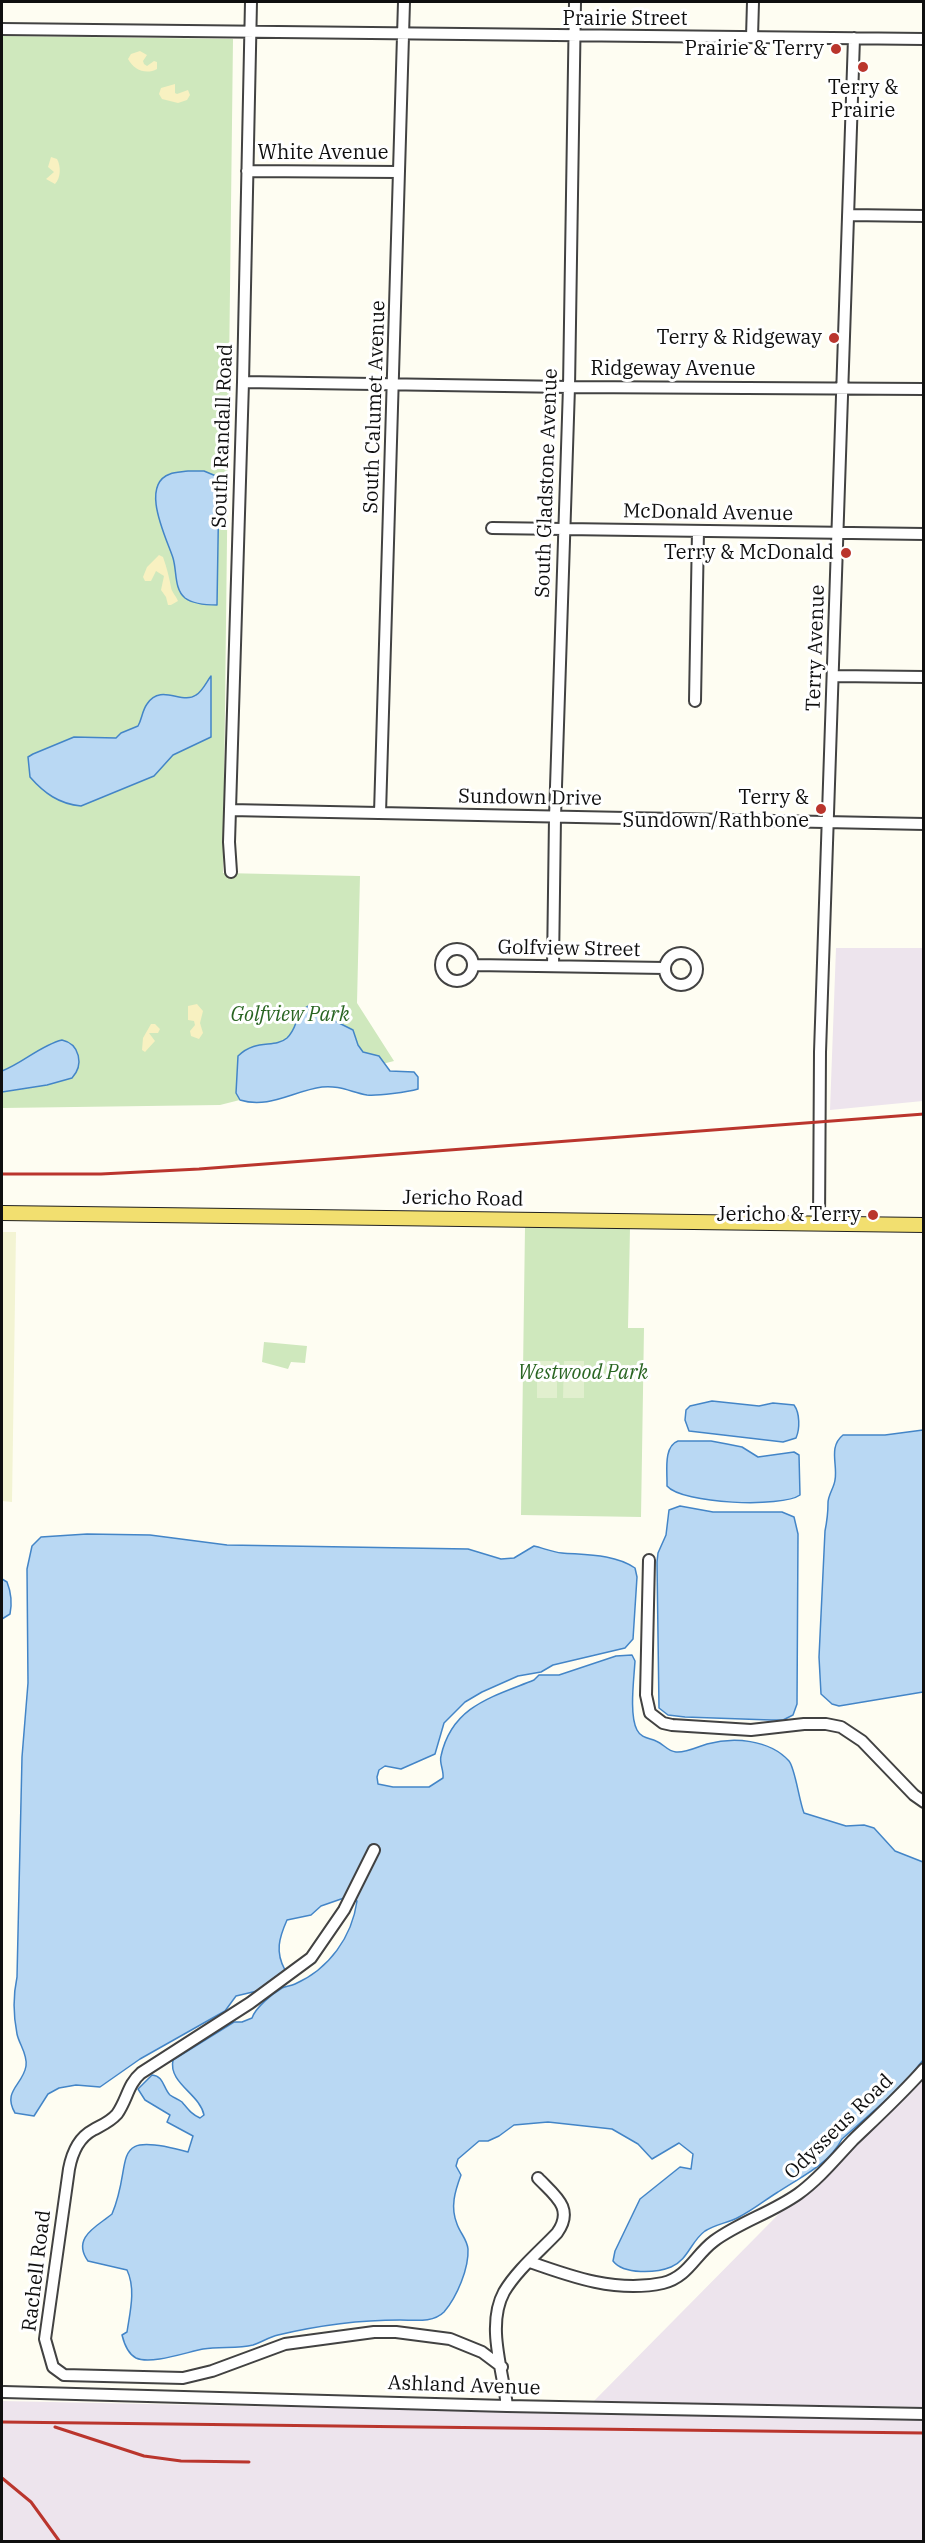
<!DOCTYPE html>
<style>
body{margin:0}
#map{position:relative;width:925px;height:2543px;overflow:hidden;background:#fefdf2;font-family:"IBM Plex Serif",serif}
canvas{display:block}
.frame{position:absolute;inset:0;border:3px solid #0f0f0f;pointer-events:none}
</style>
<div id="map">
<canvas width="925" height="2543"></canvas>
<div class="frame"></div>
</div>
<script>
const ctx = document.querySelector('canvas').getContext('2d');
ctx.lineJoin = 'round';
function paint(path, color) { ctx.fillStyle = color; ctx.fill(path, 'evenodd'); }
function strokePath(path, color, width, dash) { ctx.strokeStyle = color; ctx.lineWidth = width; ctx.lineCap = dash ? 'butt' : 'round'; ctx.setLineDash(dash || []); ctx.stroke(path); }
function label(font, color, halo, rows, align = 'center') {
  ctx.font = font + ' "IBM Plex Serif",serif'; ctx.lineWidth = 6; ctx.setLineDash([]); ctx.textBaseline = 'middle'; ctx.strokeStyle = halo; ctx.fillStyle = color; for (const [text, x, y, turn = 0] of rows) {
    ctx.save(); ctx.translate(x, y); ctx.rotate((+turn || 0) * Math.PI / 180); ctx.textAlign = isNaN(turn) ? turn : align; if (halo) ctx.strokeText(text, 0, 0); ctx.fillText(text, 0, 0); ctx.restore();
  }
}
paint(new Path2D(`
 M836,948h87v153l-93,9z
 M923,2068v339l-331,-4z
 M2,2401l921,19v121h-921z`), '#ede4ed');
paint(new Path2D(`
 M2,1232h14l-4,270 -10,-1z`), '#f3f4d3');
paint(new Path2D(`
 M2,36l231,3 -10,834 137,3 -3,127 37,58 -174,44 -218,3z
 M525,1227l105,1 -2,100h16l-3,189 -120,-2z
 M264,1342l43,4 -2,17 -14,-1 -3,7 -26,-7z`), '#cfe8bd');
paint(new Path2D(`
 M140,51l7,4 -4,6 1,3 3,2 7,-5 3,1v7c-11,6 -23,1 -29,-10l3,-5z
 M175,84v9l2,1 11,-4 2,5 -3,5 -9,3 -16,-4 -3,-5 2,-6z
 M51,157l6,2c4,7 4,19 -2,25l-9,-5 8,-7 -6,-5z
 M159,555l4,2c4,11 6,20 8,30 0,4 5,9 7,14l-7,4h-3l-2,-8 -5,-7 3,-14 -8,-5 -5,10h-6l-2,-4 4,-10z
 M197,1004l6,7 -3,12 3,10 -4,6 -8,-3 -1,-5 5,-6 -1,-4 -6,-1v-14z
 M151,1024h4l5,5 -2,4h-9l6,8 -10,11 -3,-2 1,-12z`), '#f8f1c1');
paint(new Path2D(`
 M537,1361h20v37h-20z
 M564,1361h20v37h-21z`), '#e1efce');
const water = new Path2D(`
 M188,471h16l12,5 3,6 -2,123c-9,0 -24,-1 -32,-7 -11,-9 -8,-27 -12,-40 -6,-19 -34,-73 -3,-84 5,-2 12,-2 18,-3z
 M211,676v61l-38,18 -19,21 -73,30c-22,-2 -37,-13 -51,-29l-2,-20 5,-3 41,-17 42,1 5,-5 17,-7c4,-7 4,-15 9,-22 14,-21 35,1 49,-9 6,-3 11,-14 15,-19z
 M313,1004l7,1 13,15 20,10 5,15 5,7 16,4 11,15 24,1 4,5v12c-10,3 -40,7 -51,6 -16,-3 -28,-10 -45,-8 -29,4 -53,22 -82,13l-4,-7 2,-37c19,-18 36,-7 49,-18 13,-12 6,-27 26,-34z
 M62,1040c18,4 22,25 10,38l-25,7 -45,7v-21c21,-8 39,-26 60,-31z
 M712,1401l47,5 14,-3 21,2c6,8 6,24 2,33l-13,4 -94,-11 -4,-11 1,-10 4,-4z
 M923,1430v262l-84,14 -7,-2 -11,-10 -2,-37 6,-126c2,-10 3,-18 3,-28 0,-8 6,-15 7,-23 3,-15 -7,-33 8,-45h42z
 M678,1441h33l16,3 15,3 16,10 36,-5 5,3 1,40c-18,13 -118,9 -133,-9v-4c0,-13 -3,-36 11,-41z
 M680,1506l33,6h69l12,5 4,17 -1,170 -4,11 -10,5h-12l-86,-3 -17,-2 -9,-7 -2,-146 1,-9 8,-18 3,-25z
 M87,1534l63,1 77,10 241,4 33,10 13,-1 20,-12c9,2 18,6 28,7 24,2 52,1 73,15l2,9 -4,62 -8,9 -72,17 -12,7 -23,4 -36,16 -17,10 -21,21 -9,31 -34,15 -16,-3 -6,4 -2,7 1,7 15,3h36l14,-9c1,-8 -4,-15 -2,-22 11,-50 51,-59 93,-76l5,-5h20l57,-19 16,-1 3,6c-1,18 -6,54 2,69 4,8 12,8 19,11 8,3 11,10 20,11 10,1 21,-5 31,-8 26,-7 62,-5 82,17 6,7 10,39 15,52l42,13 18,-1 10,3 21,23 28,11v198l-20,25 -61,54c-14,26 -40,37 -64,53 -13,8 -25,18 -39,25 -11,6 -23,7 -34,14 -14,10 -17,29 -34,36 -15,6 -47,8 -58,-6l2,-10 25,-52 40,-32 11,2 2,-15 -14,-11 -27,16 -14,-15 -26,-15 -64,-7 -34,3 -15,11 -11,5h-9l-21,18 -2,7 5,9c-6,16 -11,32 -4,49 3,9 10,15 11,25 1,19 -11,48 -24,63 -11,11 -29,8 -44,8 -42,0 -80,5 -122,15 -9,2 -16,7 -25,10 -16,4 -33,1 -50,4 -16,3 -52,16 -67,9 -8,-4 -12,-15 -14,-23l5,-3c3,-20 9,-43 0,-62l-39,-9c-17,-24 10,-35 24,-47 23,-54 -7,-85 76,-62l5,-16 -26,-14 3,-7 -25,-15 -7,-11 14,-14c12,1 11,13 18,20 4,3 8,4 12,7 6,7 9,12 18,16l4,-3c-4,-21 -36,-32 -31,-55l61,-38h8l10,-4c4,-11 20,-24 30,-30 4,-2 9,-2 13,-4 34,-15 57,-47 62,-83l-13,-3 -23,8 -10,9 -24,5c-8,18 -12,32 -2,50l-28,21 -21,5 -11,15 -85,48 -40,28 -24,-2 -17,3 -11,6 -14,22 -19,-3c-13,-22 8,-28 11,-47 2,-11 -7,-22 -9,-32 -4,-20 -4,-38 0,-57l5,-220 6,-74 -1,-114 5,-23 9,-9z
 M2,1579l5,3c4,10 5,22 3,32l-8,5z`);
paint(water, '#b9d8f3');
strokePath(water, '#4385c7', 1.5);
const minor = new Path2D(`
 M2,29l922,10
 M752,37l1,-35
 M247,171l152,1
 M848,215l76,1
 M243,382l326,5 355,2
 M492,528l432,6
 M833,676l91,1
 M695,701l3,-170
 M230,810l694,14
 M380,813l24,-811
 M231,872l-2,-30 14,-460 8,-380
 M441 965a16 16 0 1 1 32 0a16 16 0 1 1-32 0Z
 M665 969a16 16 0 1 1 32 0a16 16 0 1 1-32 0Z
 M474,965l191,3
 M553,966l2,-149 14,-430 6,-385
 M819,1223l1,-171 34,-1014
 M649,1560l-3,135 4,18 13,10 9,2 79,5 53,-6h22l15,3 21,14 52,54 10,7
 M374,1850l-30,60 -33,48 -61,45 -109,70c-13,11 -14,27 -24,41 -7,8 -15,11 -24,16 -15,8 -21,23 -24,39l-24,170 8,28 11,8 119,3 29,-7 73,-27 89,-12h22l54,7 32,13 20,15
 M530,2262c42,15 87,31 133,21 25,-6 32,-28 51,-42 26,-19 57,-28 84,-47 21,-15 37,-35 55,-54 24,-23 49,-46 71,-71
 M4,2392l503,14 417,8
 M507,2406c-4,-35 -21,-81 -3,-114 13,-22 35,-40 53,-59 18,-25 -3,-38 -19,-55`);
const major = new Path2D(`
 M2,1213l922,12`);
strokePath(minor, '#424242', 14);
strokePath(major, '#202020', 16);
strokePath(minor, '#fff', 10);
strokePath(major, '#f2df6f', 14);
strokePath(new Path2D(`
 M2,1174h99l98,-5 725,-55
 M2,2422l922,11
 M55,2427l89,29 37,5 68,1
 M2,2478l29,24 29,40`), '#ba352d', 3);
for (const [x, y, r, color] of [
 [836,49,6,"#ba352d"],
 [863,67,6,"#ba352d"],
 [834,338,6,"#ba352d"],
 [846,553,6,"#ba352d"],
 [821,809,6,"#ba352d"],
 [873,1215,6,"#ba352d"]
]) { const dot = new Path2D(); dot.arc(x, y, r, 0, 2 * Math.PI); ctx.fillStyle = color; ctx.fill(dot); strokePath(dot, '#fff', 2); }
label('20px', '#0f0f0f', '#fff', [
 ["Prairie Street",625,19],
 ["White Avenue",323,153],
 ["Ridgeway Avenue",673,369],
 ["South Calumet Avenue",375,407,-88],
 ["South Randall Road",223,436,-88],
 ["South Gladstone Avenue",547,483,-88],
 ["McDonald Avenue",708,513,1],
 ["Terry Avenue",816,648,-88],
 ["Sundown Drive",530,798,1],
 ["Golfview Street",569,949,1],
 ["Jericho Road",463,1199,1],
 ["Odysseus Road",839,2127,-44],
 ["Rachell Road",37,2271,-83],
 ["Ashland Avenue",464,2386,2]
]);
label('20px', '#0f0f0f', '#fff', [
 ["Prairie & Terry",824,49],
 ["Terry &",863,88,"center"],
 ["Prairie",863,111,"center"],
 ["Terry & Ridgeway",822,338],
 ["Terry & McDonald",834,553],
 ["Terry &",809,798],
 ["Sundown/Rathbone",809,821],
 ["Jericho & Terry",861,1215]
], 'right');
label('italic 20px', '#296522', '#fff', [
 ["Golfview Park",290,1015],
 ["Westwood Park",583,1373]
]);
</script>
